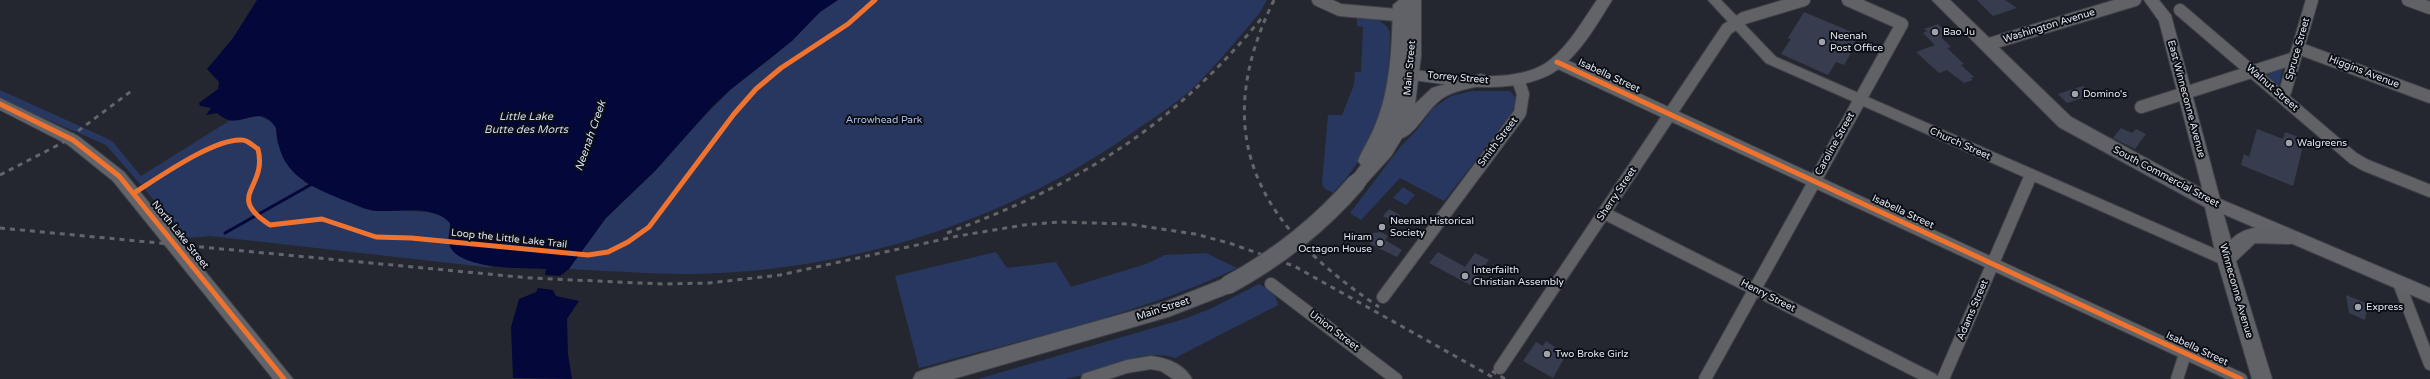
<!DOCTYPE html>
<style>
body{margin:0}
canvas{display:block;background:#24272f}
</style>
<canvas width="2430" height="379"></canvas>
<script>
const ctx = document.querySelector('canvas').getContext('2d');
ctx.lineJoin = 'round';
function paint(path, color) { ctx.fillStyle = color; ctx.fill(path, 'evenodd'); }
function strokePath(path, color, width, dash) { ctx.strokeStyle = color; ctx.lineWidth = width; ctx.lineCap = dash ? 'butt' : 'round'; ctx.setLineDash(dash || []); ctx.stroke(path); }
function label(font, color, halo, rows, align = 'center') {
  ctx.font = font + ' "Varela Round",sans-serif'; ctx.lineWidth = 4; ctx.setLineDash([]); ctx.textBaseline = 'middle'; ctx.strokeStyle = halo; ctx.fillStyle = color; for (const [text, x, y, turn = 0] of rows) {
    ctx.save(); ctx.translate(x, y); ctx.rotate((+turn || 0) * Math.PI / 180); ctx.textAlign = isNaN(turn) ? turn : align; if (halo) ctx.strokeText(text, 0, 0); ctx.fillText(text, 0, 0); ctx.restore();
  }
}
paint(new Path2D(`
 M838,0h429l-8,14c-22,25 -43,52 -67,75 -17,15 -37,28 -56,41 -121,86 -269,136 -417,143 -51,3 -100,-2 -150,-4l5,-9 -112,-2 32,10 -284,-32 -23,2 -81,-93 -106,-46v-9l106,48 7,4 28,34 88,-55 30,-5 13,6 4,6 1,14 28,41 60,26 62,3 18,5 5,6 -1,12 135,12 22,-29 50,-48 31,-36 43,-44 44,-34 46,-44z
 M1357,17c13,0 27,2 33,15 0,23 -3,70 -11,92 -11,25 -27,49 -46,69l-9,-5 -2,-5 6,-68h14l12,-30 1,-13h6l2,-45 -6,-1z
 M2283,67l-4,19 -17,-12z
 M1472,91h38c10,9 5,16 -1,26l-65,84 -44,-23 -39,42 -11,-7 51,-67 15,-15 17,-23 18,-12z
 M1403,187l12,8 -9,10 -13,-7z
 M996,252l11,16 49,-6 15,25 75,-23 19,-9 41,-2 31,15c-101,48 -212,71 -318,100l-24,-92z
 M1259,284c9,5 18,10 19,21l-103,53c-36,-12 -75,16 -110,21 -27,0 -60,0 -87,0l206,-60 26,-10z`), '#27375f');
paint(new Path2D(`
 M257,0h581l-18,12 -28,29 -62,49 -18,17 -56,63 -50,48 -37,51 -9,7 -15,-1 1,-6c-22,-1 -90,1 -97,-25 -2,-7 2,-14 1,-21 -17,-19 -50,-11 -73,-12 -12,-1 -22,-7 -34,-11 -38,-16 -64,-27 -67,-72 -19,-29 -35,7 -59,-15l-11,2 5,-7 -11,-2 -1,-3 19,-14 1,-7 -12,-13 26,-31z
 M538,288l15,2 3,6 23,5 -12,18 1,35 4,25 -59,-1 -2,-51 8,-28 17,-7z`), '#04073a');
strokePath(new Path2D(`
 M225,233l87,-49`), '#04073a', 3);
paint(new Path2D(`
 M1977,0h28l12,8 -24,8z
 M1804,12l55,23 -6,10 2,1 -11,19 -8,-3 -8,13 -47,-21 10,-15 -3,-1z
 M1938,24l10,10 -7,3 10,10 -4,1 17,16 -3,1 13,12 -3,1 2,2 -9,3 -17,-13 -8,3 -23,-21 19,-7 -12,-12 4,-2 -3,-2z
 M2083,86l9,9 -25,8 -9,-9z
 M2121,128l11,5 4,-4 10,5 -11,15 -22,-11z
 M2257,129l26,10 2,-7 13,5 -2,5 6,8 -9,36 -52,-21 3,-11 5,3z
 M1389,209l11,6 -6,7 -11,-6z
 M1381,232l7,4 -3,4 17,10 -5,7 -27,-13 -1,-6 4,-5z
 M1438,252l27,15 10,-14 14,7 -19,25 -41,-22z
 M2346,295l22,9 -3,16 -16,-7z
 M1546,341l20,14 -13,23 -30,-17 13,-19 7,4z`), '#373d4e');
const minor = new Path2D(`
 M1318,0l22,10 68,6
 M2408,0l22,8
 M2180,10l173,148 12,7 65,26
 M1986,45l149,-45
 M2298,48l132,49
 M1557,62l684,317
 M2279,94l6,-2 27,-92
 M2141,107l154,-49
 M1604,213l328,166
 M2399,283l31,81
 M1271,284l125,95
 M1383,297l137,-184 3,-19 -5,-14
 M1500,368l227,-339 17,-11 60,-18
 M1705,379l197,-355 -54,-24
 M1943,379l88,-204
 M2177,379l8,-25`);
const tertiary = new Path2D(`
 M1708,0h13l55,57 455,199 2,4 -2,4 -5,2 -5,-2 -455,-201z
 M1151,356c16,2 33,8 41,23h-19l-12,-8 -10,-2 -24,4 -18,6h-28l2,-5 44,-14z`);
const secondary = new Path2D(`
 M1597,0h15c-14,23 -31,52 -52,68 -40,31 -116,16 -162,10l-5,-1 -2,-4 2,-4 5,-1c41,4 118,20 152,-8 20,-16 33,-40 47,-60z
 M2144,0h15l12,15 49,184 210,89v15l-223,-96 -48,-186z
 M0,98l78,38 46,36 169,207h-20l-160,-198 -46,-37 -67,-34z`);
const primary = new Path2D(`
 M1399,0h22v56l-6,48 17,-16 49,-14 6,2 2,4 -2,4c-13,4 -33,6 -44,14 -15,9 -27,36 -41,40l-11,18 -28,31 -6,2 -6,-2 -3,-5 13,-17 -3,-4 2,-5c5,-10 11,-20 15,-30 16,-38 17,-81 18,-121z
 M1932,0h18l121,117 148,81 12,42c16,-17 44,-15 65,-8l2,5 -2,5 -7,2 -34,-1 -19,18 36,118h-20l-35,-119 -12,-53 -146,-80z
 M1228,277l7,2 3,6 -3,6 -67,26 -215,62h-40l3,-6 7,-3 242,-68z`);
strokePath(minor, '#3f4249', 14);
strokePath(tertiary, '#3f4249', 2);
strokePath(secondary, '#3f4249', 2);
strokePath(primary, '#3f4249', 2);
strokePath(minor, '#606265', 12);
paint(tertiary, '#606265');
paint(secondary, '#626469');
paint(primary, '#606267');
strokePath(new Path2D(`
 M1274,0c-68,138 -13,228 105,307
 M0,175l62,-32 72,-54
 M0,228l530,50 132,6 47,-1 71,-8 178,-39 66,-11 35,-3 69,2 67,10 34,9 65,23 202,113
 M947,233c131,-48 224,-105 314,-214
 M1492,371l13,8`), '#64656a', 3, [5, 5]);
const primaryBridge = new Path2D(`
 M1228,285c50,-27 92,-60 129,-103`);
strokePath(primaryBridge, '#3f4249', 20, []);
strokePath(primaryBridge, '#606267', 18);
strokePath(new Path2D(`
 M1557,62l684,317
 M0,104l73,36 46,36 165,203
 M134,193c24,-15 80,-55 108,-53 6,0 11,6 16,9 10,40 -34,46 12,76l52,-6 54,18 35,1 177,17 20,-3 20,-10 21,-15 85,-113 22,-25 25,-21 67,-44 27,-24`), '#ef722f', 5);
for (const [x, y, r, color] of [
 [1935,32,4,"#9fa2ab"],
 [1822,42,4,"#9fa2ab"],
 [2075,94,4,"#9fa2ab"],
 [2289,143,4,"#9fa2ab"],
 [1382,227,4,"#9fa2ab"],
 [1380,243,4,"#9fa2ab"],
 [1465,276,4,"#9fa2ab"],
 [2358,307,4,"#9fa2ab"],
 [1547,354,4,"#9fa2ab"]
]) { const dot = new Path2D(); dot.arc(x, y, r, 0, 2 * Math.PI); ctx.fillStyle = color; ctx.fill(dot); strokePath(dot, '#0c0f15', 1.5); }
label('10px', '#e1e5ee', '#0c0f15', [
 ["Washington Avenue",2049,26,-17],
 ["Spruce Street",2298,49,-74],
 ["Main Street",1410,68,-85],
 ["Higgins Avenue",2364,72,21],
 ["Isabella Street",1609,76,25],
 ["Torrey Street",1458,78,5],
 ["Walnut Street",2272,88,41],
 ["East Winneconne Avenue",2186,99,75],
 ["Smith Street",1498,142,-53],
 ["Caroline Street",1835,144,-61],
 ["Church Street",1960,144,24],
 ["South Commercial Street",2166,177,28],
 ["Sherry Street",1617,194,-56],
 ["Isabella Street",1903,212,25],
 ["North Lake Street",180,235,51],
 ["Loop the Little Lake Trail",509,239,6],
 ["Winneconne Avenue",2236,291,74],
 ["Henry Street",1768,296,27],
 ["Main Street",1163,309,-18],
 ["Adams Street",1973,310,-67],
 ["Union Street",1334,331,37],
 ["Isabella Street",2197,349,25]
]);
label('10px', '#e1e5ee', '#0c0f15', [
 ["Bao Ju",1943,32],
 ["Neenah",1830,36],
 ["Post Office",1830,48],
 ["Domino's",2083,94],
 ["Walgreens",2297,143],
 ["Neenah Historical",1390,221],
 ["Society",1390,233],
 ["Hiram",1372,237,"right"],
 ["Octagon House",1372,249,"right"],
 ["Interfailth",1473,270],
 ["Christian Assembly",1473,282],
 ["Express",2366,307],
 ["Two Broke Girlz",1555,354]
], 'left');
label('10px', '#aec1eb', '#0c0f15', [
 ["Arrowhead Park",884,120]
]);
label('italic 11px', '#d2dcf2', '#0c0f15', [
 ["Little Lake",526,117],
 ["Butte des Morts",526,130],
 ["Neenah Creek",591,136,-71]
]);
</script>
